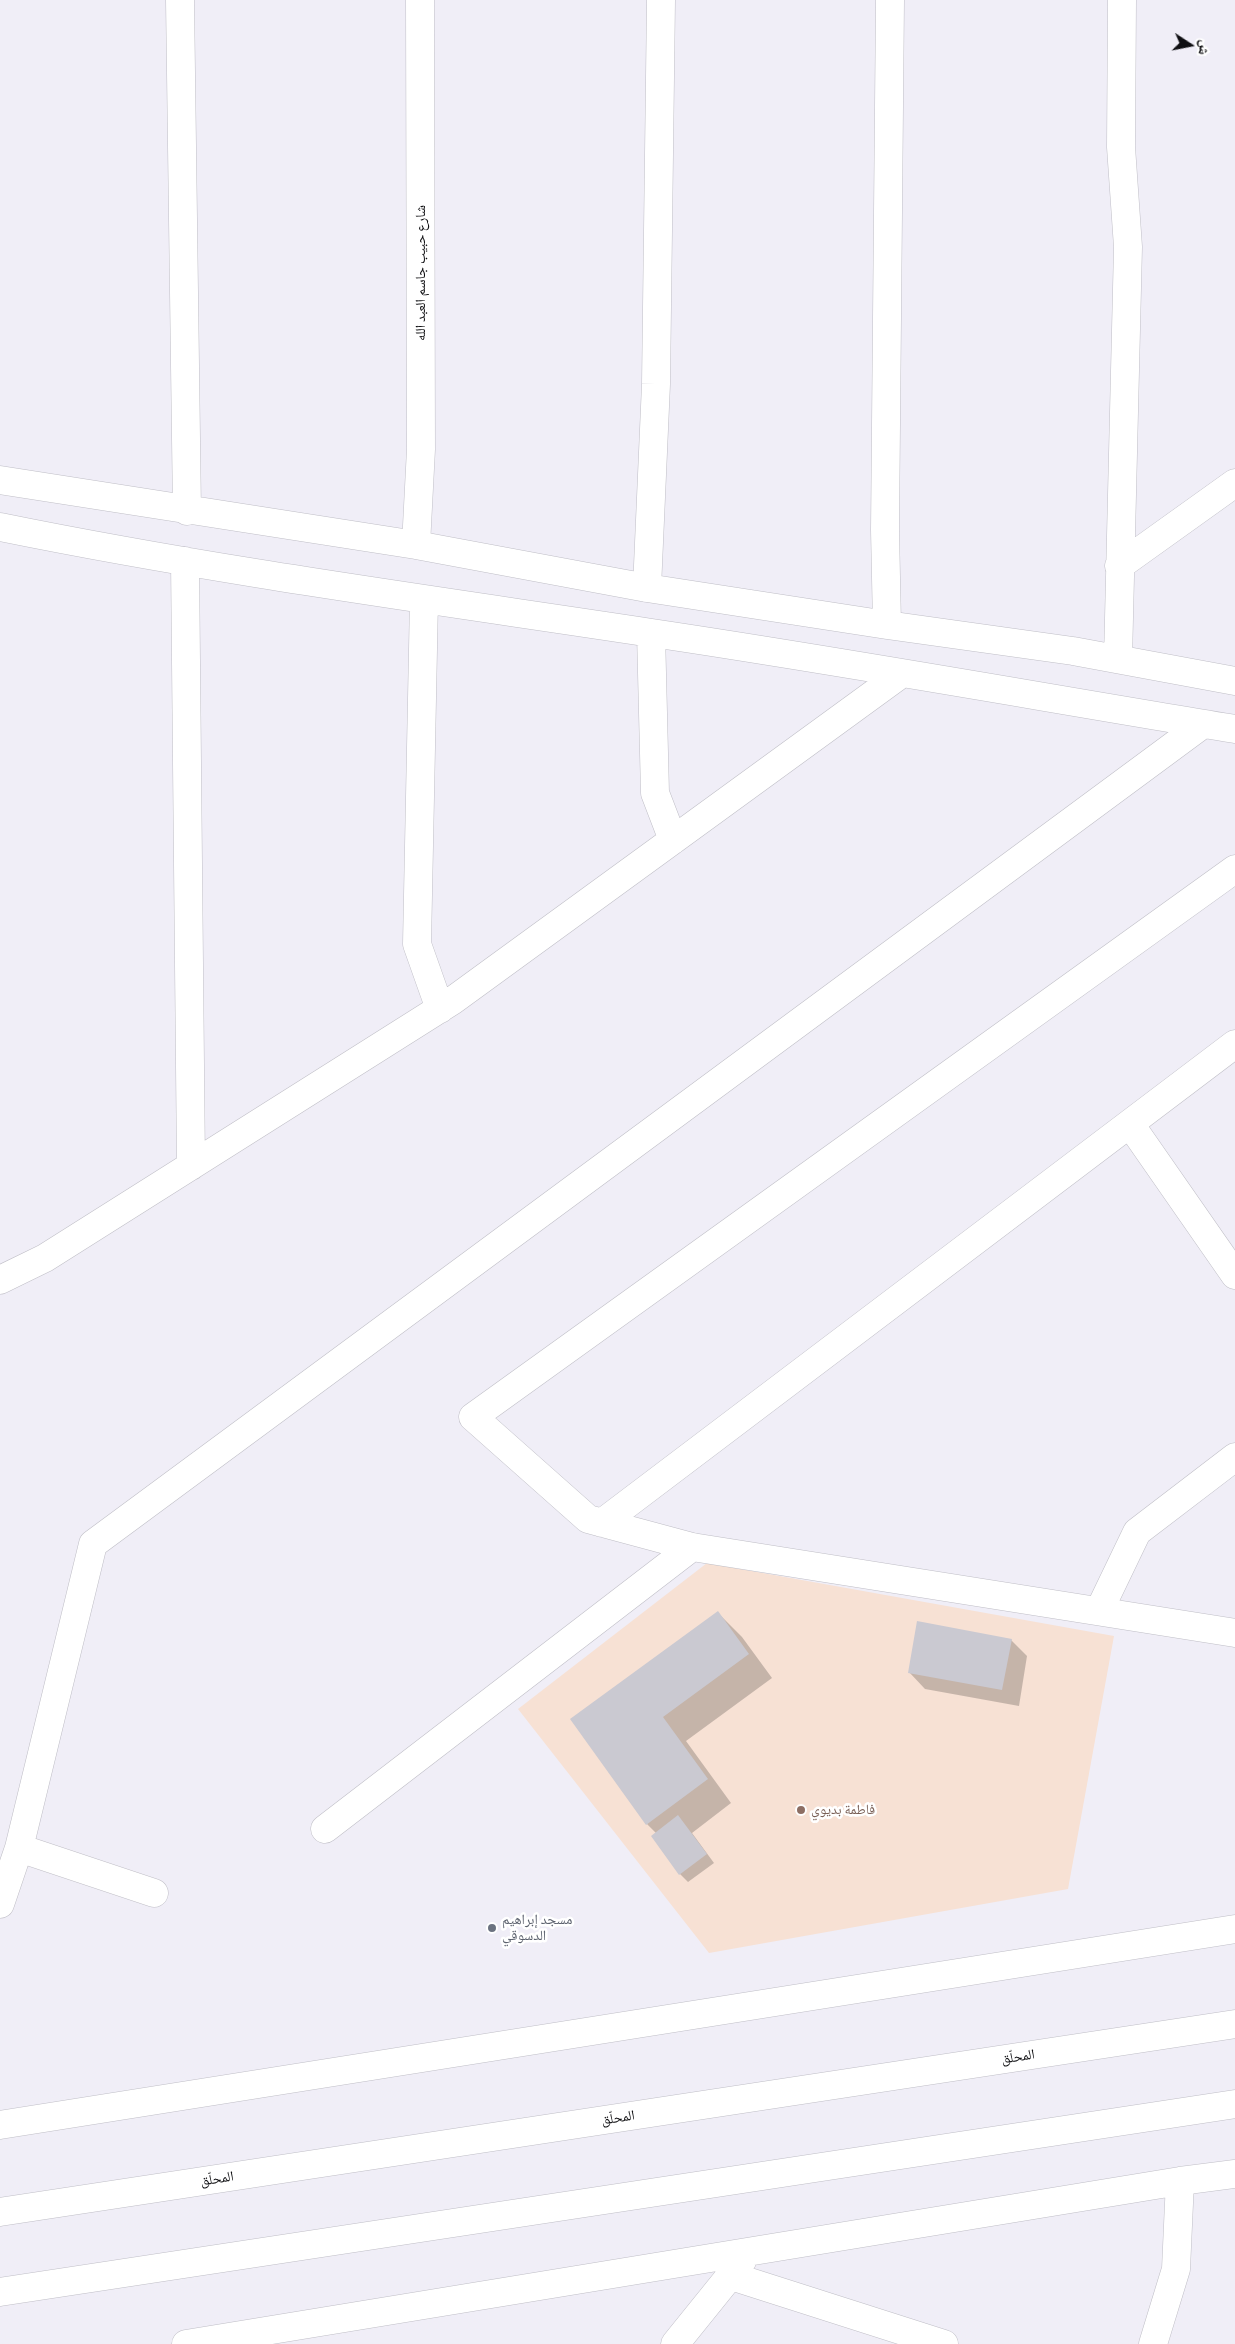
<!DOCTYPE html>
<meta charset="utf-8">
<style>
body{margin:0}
#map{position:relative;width:1235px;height:2344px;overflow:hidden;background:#f0eef7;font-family:"PT Sans Narrow","Noto Naskh Arabic",sans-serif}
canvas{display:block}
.north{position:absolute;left:1165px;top:20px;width:50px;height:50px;-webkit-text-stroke:4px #fff;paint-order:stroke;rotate:101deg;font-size:14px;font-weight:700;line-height:20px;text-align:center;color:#0f0f12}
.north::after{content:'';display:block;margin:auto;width:18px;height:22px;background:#0f0f12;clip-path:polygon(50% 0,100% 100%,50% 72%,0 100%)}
</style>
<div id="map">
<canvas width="1235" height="2344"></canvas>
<div class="north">ش</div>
</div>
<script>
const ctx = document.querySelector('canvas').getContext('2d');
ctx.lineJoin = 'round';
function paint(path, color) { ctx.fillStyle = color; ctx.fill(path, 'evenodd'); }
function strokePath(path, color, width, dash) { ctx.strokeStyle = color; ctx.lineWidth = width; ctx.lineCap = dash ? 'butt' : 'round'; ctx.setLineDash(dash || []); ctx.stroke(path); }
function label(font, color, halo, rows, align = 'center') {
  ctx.font = font + ' "PT Sans Narrow","Noto Naskh Arabic",sans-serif'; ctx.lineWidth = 5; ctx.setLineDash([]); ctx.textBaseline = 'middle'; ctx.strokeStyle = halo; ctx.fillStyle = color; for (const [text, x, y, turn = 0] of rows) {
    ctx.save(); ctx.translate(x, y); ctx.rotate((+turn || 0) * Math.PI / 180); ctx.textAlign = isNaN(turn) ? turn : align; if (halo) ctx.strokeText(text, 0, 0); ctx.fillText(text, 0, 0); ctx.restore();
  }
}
paint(new Path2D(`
 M707,1563l407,73 -46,253 -359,64 -191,-244z`), '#f7e1d4');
paint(new Path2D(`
 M718,1613l24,24 30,41 -86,63 45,62 -39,30 22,30 -26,19 -8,-8 -24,-41 -9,-9 -75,-104z
 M1011,1640l16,16 -8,50 -94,-17 -16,-17z`), '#0003');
paint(new Path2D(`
 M718,1611l31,43 -86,63 45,62 -62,46 -76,-106z
 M917,1621l95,18 -10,51 -94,-17z
 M678,1815l29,39 -28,21 -28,-39z`), '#cac9d1');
const minor = new Path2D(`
 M180,0l7,511
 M0,480l416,65 231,43 240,37 186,26 162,30
 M0,527c216,44 434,73 652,106 195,29 389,64 583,96
 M416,545l5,-96 -1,-449
 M185,561l6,605
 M1119,566l116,-83
 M647,588l9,-204 5,-384
 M424,600l-7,344 23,65
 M887,625l-2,-95 5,-530
 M651,633l4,160 18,47
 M1118,659l10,-412 -7,-100 1,-147
 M1235,869l-762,548 115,102 104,28 543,86
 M1130,1124l105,151
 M0,1280l45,-22 407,-257 449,-327
 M602,1523l633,-479
 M1099,1611l38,-79 98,-75
 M325,1829l367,-282
 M19,1848l74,-304 1110,-820
 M0,1904l19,-56 135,45
 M0,2125l1235,-196
 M731,2276l213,68
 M186,2344l994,-163 55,-7
 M675,2344l67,-83
 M1153,2344l23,-75 4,-88`);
const major = new Path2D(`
 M0,2212l1235,-188
 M0,2292l1235,-188`);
strokePath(minor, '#bfbec6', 29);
strokePath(major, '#bfbec6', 29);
strokePath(minor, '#fff', 28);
strokePath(major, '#fff', 28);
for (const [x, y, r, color] of [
 [801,1810,5,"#8d6e63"],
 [492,1928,5,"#6b7280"]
]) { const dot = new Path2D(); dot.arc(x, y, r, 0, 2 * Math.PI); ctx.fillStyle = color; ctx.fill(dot); strokePath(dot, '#fff', 2); }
label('14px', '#0f0f12', '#fff', [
 ["شارع حبيب جاسم العبد الله",421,273,-90],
 ["المحلّق",1018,2057,-9],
 ["المحلّق",618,2118,-9],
 ["المحلّق",217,2179,-9]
]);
label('14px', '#785e54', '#fff', [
 ["فاطمة بديوي",811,1810]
], 'left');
label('14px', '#5b616d', '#fff', [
 ["مسجد إبراهيم",502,1920],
 ["الدسوقي",502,1936]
], 'left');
</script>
